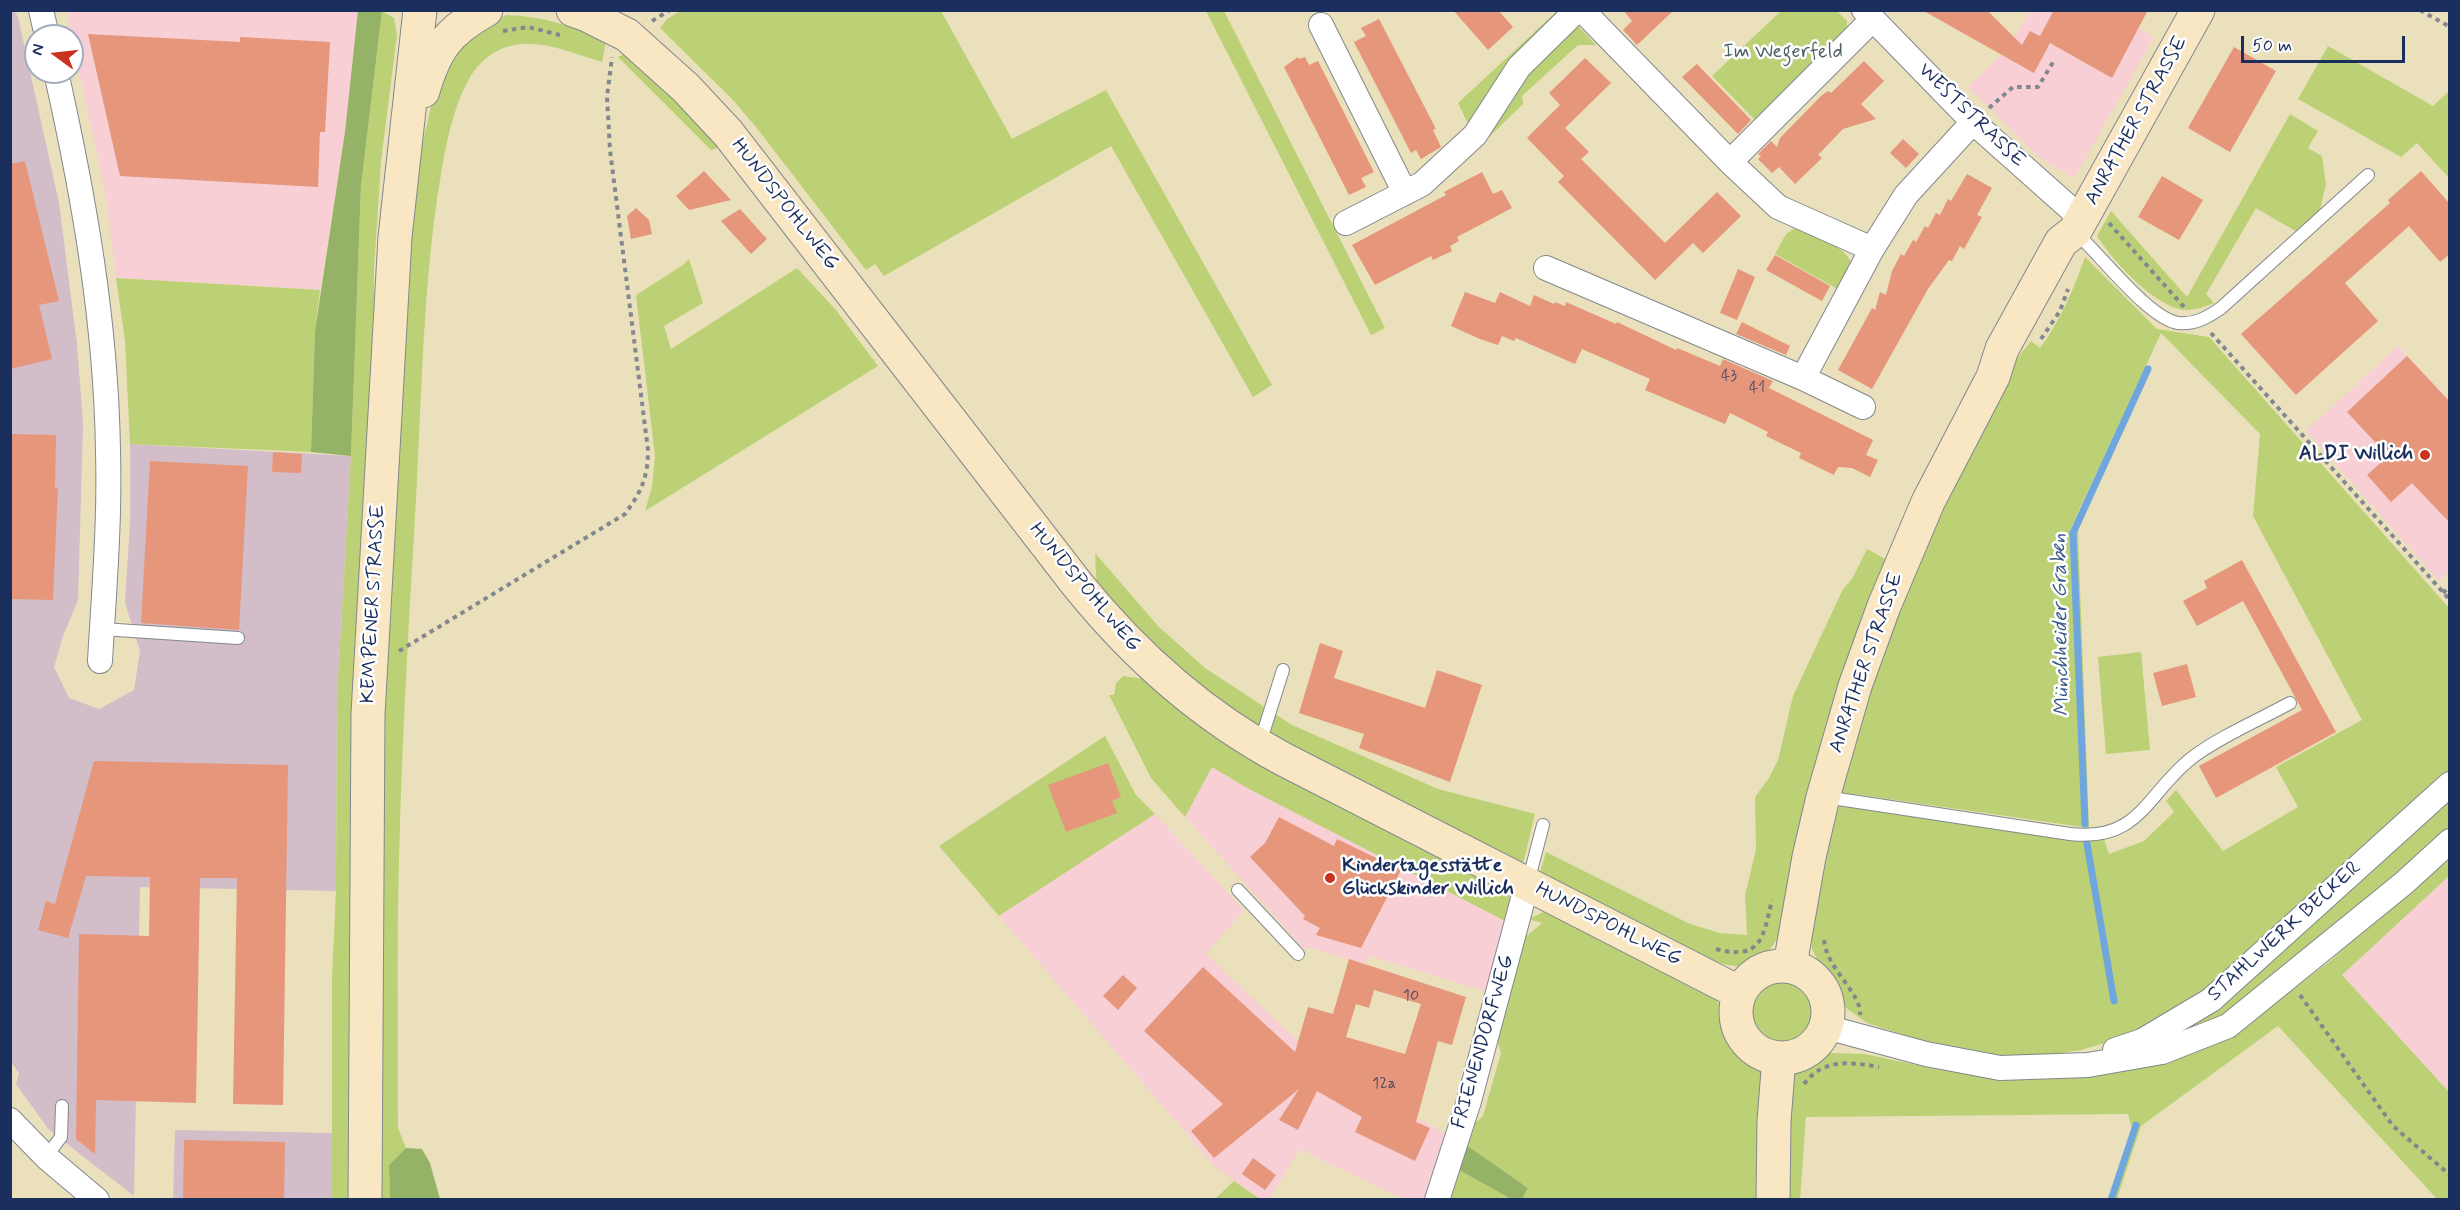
<!DOCTYPE html>
<meta charset="utf-8">
<style>
body{margin:0}
#map{position:relative;width:2460px;height:1210px;overflow:hidden;background:#eae0bc;font-family:Mynerve,sans-serif}
canvas{display:block}
.frame{position:absolute;inset:0;border:12px solid #1b2f5e;pointer-events:none}
.north{position:absolute;left:24px;top:24px;width:60px;height:60px;box-sizing:border-box;background:#fff;border:2px solid #a4acbf;border-radius:50%;rotate:285deg;font-size:16px;font-weight:700;line-height:24px;text-align:center;color:#1b2f5e}
.north::after{content:'';display:block;margin:auto;width:21px;height:27px;background:#c8321e;clip-path:polygon(50% 0,100% 100%,50% 72%,0 100%)}
.scale{position:absolute;left:2241px;top:36px;width:164px;height:27px;box-sizing:border-box;border:3px solid #1b2f5e;border-top:0;padding-left:8px;font-size:18px;line-height:21px;white-space:nowrap;color:#1b2f5e;-webkit-text-stroke:4px #fff;paint-order:stroke}
</style>
<div id="map">
<canvas width="2460" height="1210"></canvas>
<div class="frame"></div>
<div class="north">N</div>
<div class="scale">50 m</div>
</div>
<script>
const ctx = document.querySelector('canvas').getContext('2d');
ctx.lineJoin = 'round';
function paint(path, color) { ctx.fillStyle = color; ctx.fill(path, 'evenodd'); }
function strokePath(path, color, width, dash) { ctx.strokeStyle = color; ctx.lineWidth = width; ctx.lineCap = dash ? 'butt' : 'round'; ctx.setLineDash(dash || []); ctx.stroke(path); }
function label(font, color, halo, rows, align = 'center') {
  ctx.font = font + ' Mynerve,sans-serif'; ctx.lineWidth = 5; ctx.setLineDash([]); ctx.textBaseline = 'middle'; ctx.strokeStyle = halo; ctx.fillStyle = color; for (const [text, x, y, turn = 0] of rows) {
    ctx.save(); ctx.translate(x, y); ctx.rotate((+turn || 0) * Math.PI / 180); ctx.textAlign = isNaN(turn) ? turn : align; if (halo) ctx.strokeText(text, 0, 0); ctx.fillText(text, 0, 0); ctx.restore();
  }
}
paint(new Path2D(`
 M66,11h292l-13,121 -25,158 -204,-12 -11,-86z
 M2031,11h76l47,26 -80,141 -34,-20 -72,-71 37,-36z
 M2398,346l51,53v172l-10,10 -133,-150z
 M1211,767l36,21 260,134 -19,70 -118,-36 -4,8 -58,-17 -2,4 -121,-134z
 M1155,814l89,96 -38,44 113,107 130,75 -19,63h-27l-104,-50 -29,50h-10l-44,-31 -217,-252z
 M2449,876v216l-107,-117z`), '#f7cfd4');
paint(new Path2D(`
 M10,11h4l4,6 41,186 18,141 6,80 -5,176 -15,36 -9,31 15,31 30,11 35,-19 6,-39 -15,-48 5,-81v-78l221,12 -14,242 -1,193 -196,-4 -6,309 -85,-66 -33,-46 3,-11 -8,-11z
 M175,1130l158,3 -1,66 -159,1z`), '#d2bdc8');
paint(new Path2D(`
 M682,10l259,1 71,128 94,-49 166,295 -19,12 -142,-251 -227,130 -9,-12 -9,6 -110,-143 -24,-28 -72,-71 7,-9z
 M382,11l12,7 3,17 -16,126 -7,109v91l-24,838 -18,1v-223l4,-86 1,-193 14,-242 10,-270z
 M1206,11h18l161,317 -14,7z
 M1557,11h5l-93,115 -11,-23z
 M1781,11h56l10,10v14l-91,86 -44,-45z
 M507,15c34,1 68,11 99,27l-4,20c-41,-12 -84,-34 -120,0 -24,22 -36,80 -41,112 -18,107 -19,217 -25,325 -8,137 -16,274 -18,411 -1,73 0,146 0,218l8,20 -17,17 1,34 -14,1 2,-385 36,-637 24,-100 43,-55z
 M1578,26l18,19h-18l-56,51 1,8 -35,34 39,-64z
 M2328,46l105,60 16,-15v87l-32,-35 -16,14 -103,-58z
 M626,53l95,89 -3,6 -7,2 -93,-93z
 M2290,114l28,17 -10,17 14,8 4,28 -6,26 -23,22 -41,-24 -50,86 8,9c-8,3 -18,7 -27,7 -30,0 -75,-50 -90,-74l14,-25 76,86z
 M1795,228c16,4 53,19 56,36l-12,26 -64,-36 11,-20z
 M2085,257l72,72 52,8 240,271v163l-246,225 -77,41 -45,13 -45,7h-41l-40,-7 -41,-12 -47,-15 -21,-15 -25,-40 -9,-19 -1,-27 19,-106 63,-205 121,-249 17,-21 9,7c21,-28 33,-58 45,-91zM2161,333l99,101 -7,82 109,204 -86,47 22,40 -75,44 -47,-61 -10,11 8,11 -30,29 -35,13 -5,-15 -28,2 -225,-35 3,-12 235,34 -11,-296 -8,-2z
 M689,259l14,44 -39,23 7,23 126,-81 39,42 42,56 -233,145 7,-24 3,-31 -19,-161 47,-30z
 M116,278l204,12 -5,41 -4,121 -181,-8 -5,-103z
 M1867,549l22,12 -109,372c-8,15 -17,31 -36,33 -29,3 -80,-27 -106,-41 -33,-16 -66,-32 -99,-49l7,-24 144,72 30,9 27,2 -2,-40 11,-45 -1,-53 14,-19 9,-18 15,-64 50,-107 9,-10z
 M1095,553l63,73 47,42 87,57 146,64 97,25 -13,54 -295,-154 -130,-121z
 M2141,652l9,98 -44,4 -8,-97z
 M1123,676l23,3 355,204 9,12 -3,27 -260,-134 -35,-21 -27,50 -34,-39 -42,-83h5l2,-12z
 M1105,736l31,59 19,19 -156,102 -60,-70z
 M2449,797v31l-133,119 -96,75 -60,20 60,-37 83,-71z
 M2449,852v24l-107,99 107,117v107h-12l-159,-173 -137,100 -24,73h-9l24,-70 -4,-15 -322,3 -6,83 -278,-1 6,-11 -63,-44 4,-16 14,-12 18,-63 -6,-19 27,-94 20,-17 -14,-4 18,-8 146,70 25,19 14,38 11,15 14,8 53,5 20,-13 35,1 72,15 78,10h34l45,-3 146,-46 90,-68z
 M1750 1013a33 33 0 1 1 66 0a33 33 0 1 1-66 0Z
 M1457,1169l54,30 -64,1z
 M1234,1181l26,18h-45z`), '#bcd175');
paint(new Path2D(`
 M358,10l24,1 -21,175 -10,270 -40,-4 4,-121 30,-199z
 M1465,1144l63,44 -6,11h-11l-54,-30z
 M406,1148l16,1 8,14 10,36h-50l-1,-34z`), '#95b366');
strokePath(new Path2D(`
 M2085,824l-12,-291 75,-164
 M2087,844l27,157
 M2111,1200l25,-75`), '#6fa6de', 7);
paint(new Path2D(`
 M1453,10h45l15,17 -25,23z
 M1623,10h51l-37,35 -14,-15 9,-9z
 M1922,10h65l35,35 8,-14 10,5 14,-26h94l-36,68 -62,-35 -16,30z
 M1379,19l57,110 -3,1 8,17 -20,12 -5,-9 -5,3 -57,-111 12,-6 -5,-8z
 M88,34l152,8v-5l90,5 -5,90h-5l-2,55 -198,-11z
 M2234,47l42,24 -46,81 -42,-24z
 M1298,57l1,2 6,-2 4,8 9,-4 56,111 -13,6 5,9 -17,8 -65,-128z
 M1585,58l26,25 -46,45 24,24 -8,7 84,84 52,-51 24,24 -38,37 -10,-10 -38,37 -97,-98 6,-6 -37,-38 33,-33 -11,-12z
 M1864,61l20,20 -23,23 15,15 -33,10 -25,26 4,3 -27,26 -16,-17 -7,6 -14,-14 3,-3 -3,-2 13,-13 6,6 3,-9 41,-42 7,-5 3,2z
 M1697,64l54,56 -13,14 -56,-57z
 M1903,139l16,15 -13,14 -16,-15z
 M25,161l34,140 -20,4 13,54 -42,10v-205z
 M704,171l27,29 -42,10 -13,-14z
 M2421,171l29,33v50l-10,8 -31,-36 -64,57 33,38 -82,74 -55,-61 149,-131 -2,-3z
 M1482,172l11,22 9,-4 10,18 -55,29 2,4 -9,5 2,5 -19,9 -2,-4 -56,29 -23,-40 94,-50 -2,-3z
 M1967,174l25,14 -15,27 5,2 -18,32 -4,-3 -8,15 -3,-1 -21,29 -56,100 -34,-19 34,-62 3,2 5,-18 6,3 6,-24 9,-17 3,2 9,-16 3,2 9,-16 3,2 8,-15 4,2 8,-16 3,2z
 M2162,176l41,24 -24,40 -41,-23z
 M636,208l13,12 3,14 -21,5 -4,-23z
 M740,209l27,30 -16,15 -30,-33z
 M1775,255l55,31 -8,15 -56,-31z
 M1738,269l17,8 -18,43 -17,-7z
 M1465,292l30,11 5,-11 30,14 4,-11 20,9 1,-2 10,4 1,-4 50,22 1,-2 59,28 1,-2 43,18 3,-7 50,22 -4,7 104,52 -7,15 12,5 -8,17 -18,-9 -14,-1 -4,8 -35,-17 2,-5 -35,-17 2,-4 -38,-19 -5,11 -80,-34 5,-11 -68,-30 -7,15 -59,-26 -2,3 -12,-5 -4,9 -18,-6 -29,-13z
 M1742,322l48,24 -4,9 -50,-21z
 M2407,356l43,46v121l-38,-40 -21,19 -24,-27 21,-19 -41,-44z
 M10,434l46,1 -1,53h3l-5,112 -43,-1z
 M273,452l29,2 -1,19 -29,-1z
 M150,461l98,5 -9,164 -98,-7z
 M2242,560l94,172 -120,66 -17,-32 103,-56 -59,-109 -46,25 -14,-25 24,-13 -3,-7z
 M1320,643l23,8 -9,27 91,30 12,-38 45,15 -32,97 -91,-34 5,-14 -65,-21z
 M2187,664l9,33 -34,9 -9,-33z
 M94,761l194,4 -5,340 -50,-1 4,-226h-37l-4,225 -100,-3 -1,54 -19,-15 3,-205 70,2 1,-59 -64,-1 -18,62 -30,-8 8,-29 9,3z
 M1108,763l13,34 -9,4 5,12 -51,19 -18,-47z
 M1279,817l55,29 3,-7 64,31 -40,78 -45,-13 4,-7 -17,-9 2,-3 -55,-59 15,-14z
 M1349,959l117,38 -14,48 -14,-4 -22,81 14,6 -15,33 -60,-29 7,-15 -45,-26 -19,39 -19,-10 20,-31 -85,69 -23,-27 32,-27 -79,-73 59,-64 92,85 13,-45 25,7zM1374,990l47,14 -16,50 -59,-17 10,-33 13,4z
 M1123,975l14,13 -19,22 -15,-14z
 M184,1140l101,2 -1,58h-101z
 M1253,1158l23,17 -11,15 -23,-16z`), '#e6967b');
const lane = new Path2D(`
 M2075,232c25,22 73,86 103,91 17,2 30,-6 43,-15l147,-133
 M102,629l136,9
 M1260,743l23,-73
 M1825,797l245,37c71,8 77,-42 123,-77 28,-21 66,-37 97,-54
 M1528,882l15,-57
 M1238,890l60,64
 M46,1157l15,-20 1,-31`);
const street = new Path2D(`
 M41,10l6,26
 M1582,10l148,152 48,45 94,42 34,-54 67,-73
 M1864,10l109,112 109,97
 M1321,25l84,168
 M56,72c28,125 50,250 52,379 2,70 -4,140 -8,210
 M1730,162l143,-143
 M1346,223l76,-39 53,-49 44,-68 58,-57
 M1546,268l257,110 69,-129
 M1803,378l60,29
 M1826,1027l100,27 74,14 88,-3 74,-13 66,-26 176,-143 46,-42
 M2115,1050l27,-9 69,-41 239,-216
 M10,1120l36,37 51,43
 M1437,1200l32,-99 58,-217`);
const secondary = new Path2D(`
 M573,10l14,5 40,20 59,53 42,45 349,451c58,72 124,131 206,175l457,234
 M423,91c12,-42 25,-60 63,-81
 M1790,965l19,-108 14,-60 32,-111 29,-80 44,-104 65,-125 9,-28 59,-107 14,-11 123,-221
 M1736 1012a46 46 0 1 1 92 0a46 46 0 1 1-92 0Z
 M365,1200l3,-486 27,-477 25,-227
 M1773,1200l1,-79 5,-63`);
strokePath(lane, '#82888d', 14);
strokePath(street, '#82888d', 26);
strokePath(secondary, '#82888d', 35);
strokePath(new Path2D(`
 M2420,10l30,17
 M652,21l18,-11
 M503,31l25,-4 32,8
 M1989,108l24,-21h25l17,-28
 M2109,223l75,84
 M2211,333l239,267
 M2041,339l19,-28 8,-22
 M2443,593l7,-7
 M399,651l226,-137c16,-22 23,-36 23,-64l-38,-300 -3,-53 5,-40
 M1824,940c3,30 38,53 36,75
 M1716,949c46,12 47,-12 56,-49
 M2300,995l93,131 57,49
 M1804,1084c19,-26 47,-22 75,-17`), '#82888d', 4, [4.5, 4.5]);
strokePath(lane, '#fff', 12);
strokePath(street, '#fff', 24);
strokePath(secondary, '#f9e7c3', 33);
for (const [x, y, r, color] of [
 [2425,455,6,"#c8321e"],
 [1330,878,6,"#c8321e"]
]) { const dot = new Path2D(); dot.arc(x, y, r, 0, 2 * Math.PI); ctx.fillStyle = color; ctx.fill(dot); strokePath(dot, '#fff', 2); }
label('16px', '#4e4965', null, [
 ["43",1729,377],
 ["41",1757,389],
 ["10",1411,997],
 ["12a",1384,1085]
]);
label('20px', '#4b6065', '#fff', [
 ["Im Wegerfeld",1783,53]
]);
label('20px', '#1b2f5e', '#fff', [
 ["WESTSTRASSE",1971,116,44],
 ["ANRATHER STRASSE",2137,121,-61],
 ["HUNDSPOHLWEG",784,205,52],
 ["HUNDSPOHLWEG",1084,588,50],
 ["KEMPENER STRASSE",374,604,-87],
 ["ANRATHER STRASSE",1867,663,-71],
 ["HUNDSPOHLWEG",1608,925,27],
 ["STAHLWERK BECKER",2285,932,-42],
 ["FRIENENDORFWEG",1484,1042,-74]
]);
label('bold 20px', '#1b2f5e', '#fff', [
 ["ALDI Willich",2413,455],
 ["Kindertagesstätte",1342,867,"left"],
 ["Glückskinder Willich",1342,890,"left"]
], 'right');
label('italic 21px', '#38598b', '#fff', [
 ["Münchheider Graben",2062,625,-91]
]);
</script>
